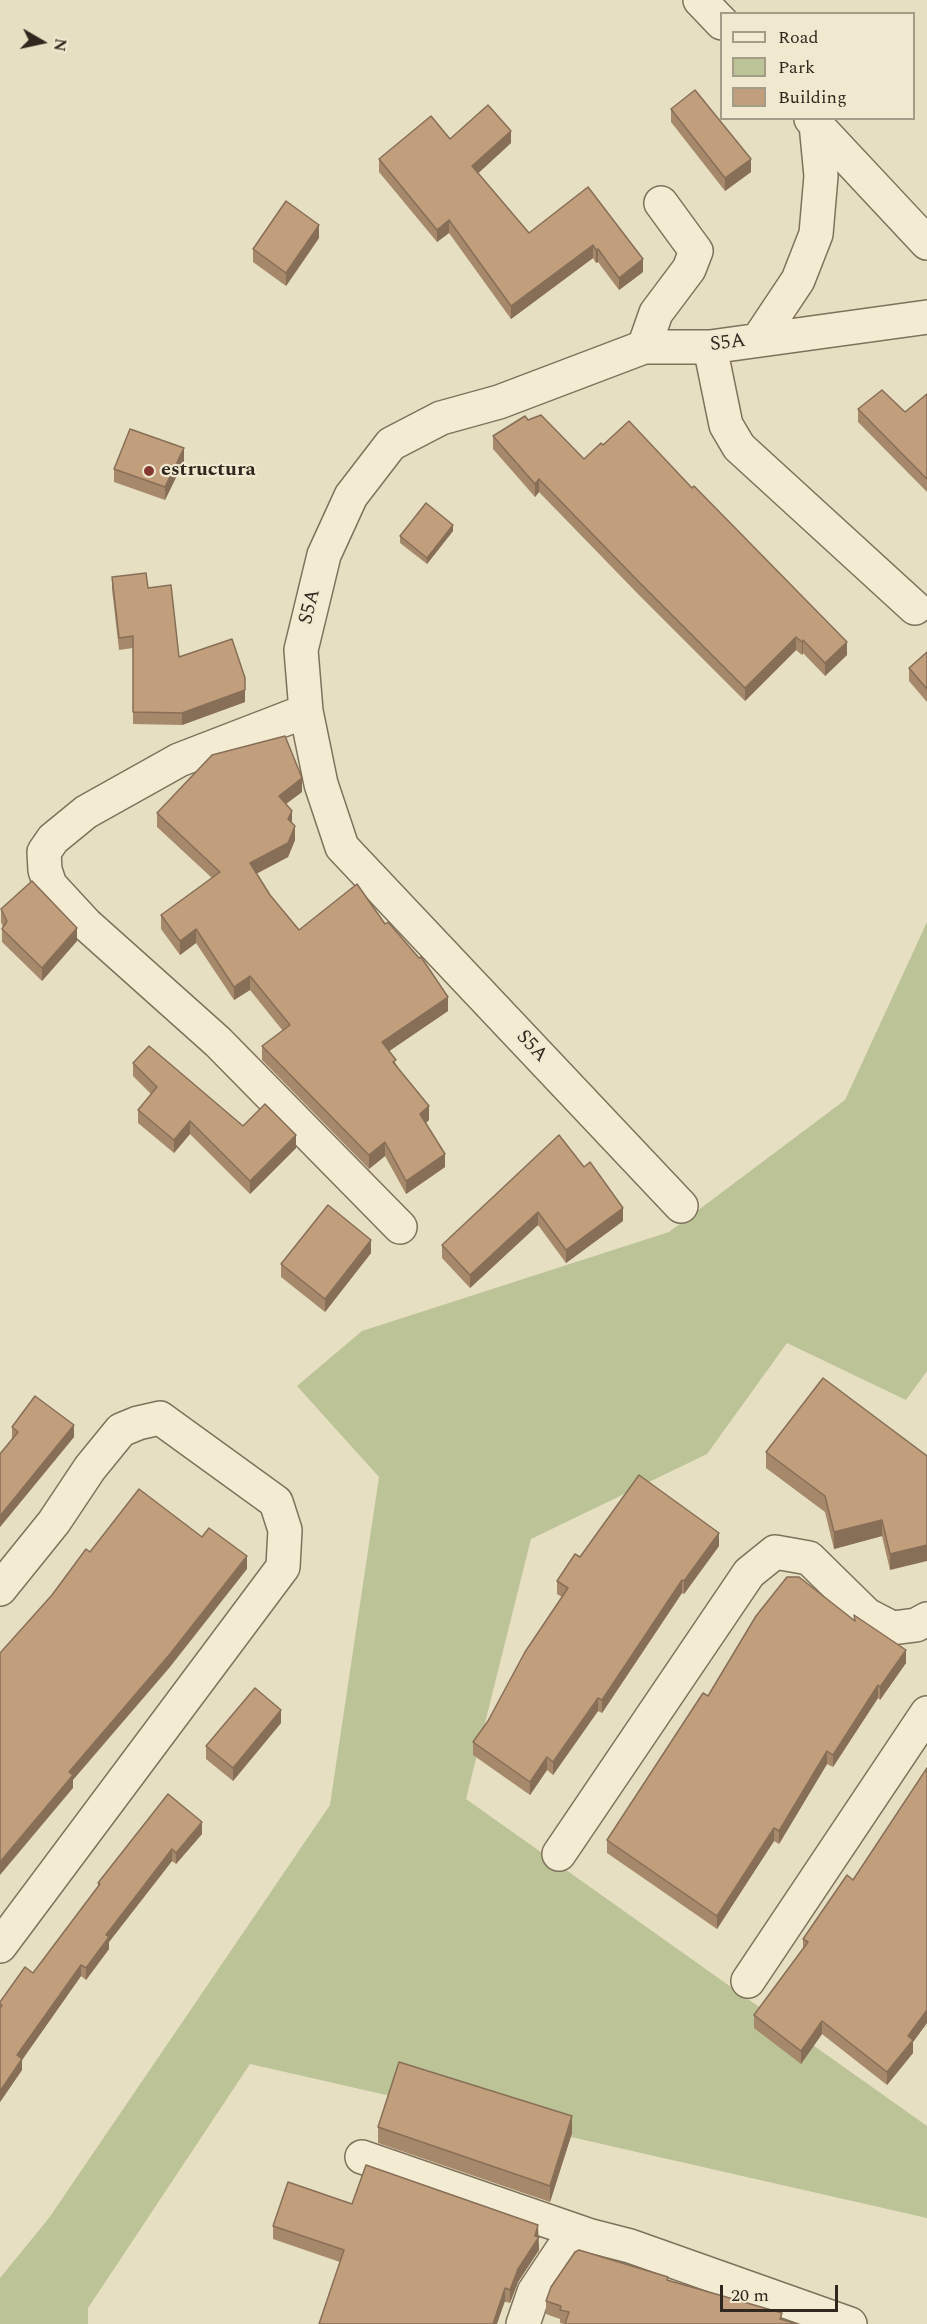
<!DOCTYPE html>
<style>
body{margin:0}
#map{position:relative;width:927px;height:2324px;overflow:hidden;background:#e7dfc2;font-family:Spectral,serif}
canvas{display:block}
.legend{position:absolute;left:720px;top:12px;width:195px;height:108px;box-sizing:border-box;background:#f0e9d0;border:2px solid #a39c89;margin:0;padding:8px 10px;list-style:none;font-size:18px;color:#30281e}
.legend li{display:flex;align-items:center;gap:12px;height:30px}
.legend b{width:30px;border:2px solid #a39c89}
.north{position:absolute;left:12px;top:12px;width:60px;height:60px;-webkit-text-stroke:4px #f0e9d0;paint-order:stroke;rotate:99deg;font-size:16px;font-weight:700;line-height:24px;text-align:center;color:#30281e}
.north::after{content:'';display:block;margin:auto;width:21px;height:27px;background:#30281e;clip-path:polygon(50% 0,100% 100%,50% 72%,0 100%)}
.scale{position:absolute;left:720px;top:2285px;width:118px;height:27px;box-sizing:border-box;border:3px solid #30281e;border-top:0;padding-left:8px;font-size:18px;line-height:21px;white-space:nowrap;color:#30281e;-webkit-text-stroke:4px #f0e9d0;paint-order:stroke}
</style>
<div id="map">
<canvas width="927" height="2324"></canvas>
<ul class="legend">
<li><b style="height:8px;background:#f3ecd3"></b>Road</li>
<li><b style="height:16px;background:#bbc397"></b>Park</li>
<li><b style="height:16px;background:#c19e7c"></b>Building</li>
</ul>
<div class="north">N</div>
<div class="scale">20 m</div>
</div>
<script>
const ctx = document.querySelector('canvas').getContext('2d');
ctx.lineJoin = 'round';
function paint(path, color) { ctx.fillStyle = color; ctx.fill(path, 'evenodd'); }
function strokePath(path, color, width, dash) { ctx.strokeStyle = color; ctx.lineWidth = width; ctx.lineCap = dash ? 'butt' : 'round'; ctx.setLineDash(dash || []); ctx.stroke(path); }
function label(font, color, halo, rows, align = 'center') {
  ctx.font = font + ' Spectral,serif'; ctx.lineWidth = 4.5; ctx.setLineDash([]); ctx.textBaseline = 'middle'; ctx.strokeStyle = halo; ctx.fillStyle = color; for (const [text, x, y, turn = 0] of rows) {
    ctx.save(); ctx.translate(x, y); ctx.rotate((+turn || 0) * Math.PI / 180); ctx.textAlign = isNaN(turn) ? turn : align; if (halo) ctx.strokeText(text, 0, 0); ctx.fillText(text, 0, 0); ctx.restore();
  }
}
paint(new Path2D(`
 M927,922v449l-21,29 -119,-57 -80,111 -176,85 -65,260 461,327v92l-677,-154 -162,244v16h-88v-46l49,-60 281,-413 49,-328 -82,-91 65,-55 307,-99 176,-132z`), '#bbc397');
const minor = new Path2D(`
 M700,0l22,23
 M811,119l116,124
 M758,340l40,-60 18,-46 5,-58 -5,-52
 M644,347l12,-34 33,-44 7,-18 -35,-48
 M710,347l16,78 13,22 176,161
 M306,711l-127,49 -93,52 -33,27 -9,13 1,18 5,15 36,39 132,118 182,185
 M681,1206l-339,-359 -21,-63 -15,-73 -5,-61 23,-95 27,-59 40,-52 50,-26 58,-16 145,-55h66l217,-30
 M0,1589l54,-67 36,-54 31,-38 17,-7 22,-5 116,84 9,28 -2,37 -283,379
 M559,1854l190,-281 26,-21 34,6 58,57 25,13 24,-3 11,-6
 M748,1981l179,-268
 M362,2157l229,79
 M523,2324l11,-32 28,-42 29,-14 39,10 220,78`);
strokePath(minor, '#7f715b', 36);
strokePath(minor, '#f3ecd3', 33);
paint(new Path2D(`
 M671,109l80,63 -26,19 -54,-69z
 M450,139l61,4 -33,30 51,60 59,-46 55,85 -24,18 -21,-28 -2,1 -3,-5 -82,61 -62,-86 -12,9 -58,-70v-13z
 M319,238l-33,48 -33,-24v-13z
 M927,394v98l-69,-70v-13l47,3z
 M528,420l56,39 263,196 -22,21 -22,-23 -1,2 -6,-5 -51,51 -107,-107 -99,-102 -4,5 -42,-48v-13z
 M184,461l-19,39 -51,-18v-13z
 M453,531l-26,33 -27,-21v-7z
 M112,577l36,11 31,69 66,45 -63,23 -49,-1v-76l-14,2 -7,-61z
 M927,652v50l-18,-21v-13z
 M302,792l-16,12 6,19 3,17 -7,17 -32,17 14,21 29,35 86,-6 63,87 -59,40 7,13 33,56 -3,3 19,44 -39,27 -21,-38 -16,13 -107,-109v-14l21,-15 -33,-41 -16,10 -38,-57 -16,12 -19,-26v-14l51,-37 -55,-51v-14z
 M1,909l76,32 -35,40 -40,-39v-13l1,-2 -2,-5z
 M133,1063l110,63 53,22 -46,46 -60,-60 -16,19 -36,-30v-13l13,-16 -18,-18z
 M584,1167l39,54 -57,42 -28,-38 -68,63 -28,-30v-13z
 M371,1253l-46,59 -44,-35v-13z
 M12,1427l62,10 -74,90v-73l12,-15z
 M766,1452l161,4 -37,114 -8,-34 -48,13 -9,-37 -59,-44z
 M719,1546l-35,48 -2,-1 -80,120 -4,-2 -45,64 -6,-5 -17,25 -57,-40v-13l15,-21 74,-124 -5,-3v-13l23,-24z
 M854,1615l52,48 -26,37 -2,-2 -45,69 -6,-3 -48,80 -5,-3 -57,88 -110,-76v-13l101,-144 146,-77z
 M281,1723l-48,58 -27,-22v-13z
 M927,1768v255l-14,19v11l-26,32 -65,-51 -21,30 -47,-36v-13l49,-67v-9l50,-59z
 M202,1834l-26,30 -4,-3 -63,81v7l-23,31 -5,-4 -59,84v10l-22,32v-100l33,-29 65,-87v-3z
 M378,2127l194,6 -22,69 -172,-59z
 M352,2204l186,33 1,13 -21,32 -8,21 -170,-41 -67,-23v-13z
 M668,2280l114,40 15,4h-233l-4,-1v-4l-14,-5v-13z`), '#a6886b');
paint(new Path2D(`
 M511,131v12l-39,36v-13z
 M751,159v13l-26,19v-13z
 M449,220v13l-12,9v-12z
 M319,225v13l-33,48v-13z
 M593,245v13l-82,61v-13z
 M598,249v13l-2,1v-13z
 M643,259v13l-24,18v-12z
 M184,448v13l-19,39v-13z
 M539,479v13l-4,5v-13z
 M453,525v6l-26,33v-6z
 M796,637v13l-51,51v-13z
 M803,640v13l-1,2v-13z
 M847,642v13l-22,21v-13z
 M245,690v12l-63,23v-12z
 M302,778v14l-23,17v-13z
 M292,811v14l-4,-6z
 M295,826v14l-7,17 -38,20v-14z
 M77,928v13l-35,40v-13z
 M196,929v14l-16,12v-14z
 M250,976v14l-16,10v-13z
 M448,997v14l-66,45v-14z
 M429,1106v14l-9,7v-13z
 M190,1121v13l-16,19v-13z
 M296,1135v13l-46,46v-13z
 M385,1142v14l-16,13v-14z
 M445,1154v13l-39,27v-13z
 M623,1208v13l-57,42v-13z
 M538,1212v13l-68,63v-13z
 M371,1240v13l-46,59v-13z
 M74,1425v12l-74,90v-11z
 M882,1520v16l-48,13v-17z
 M719,1533v13l-35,48v-13z
 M927,1545v16l-37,9v-16z
 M247,1556v13l-77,98 -97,113v8l-73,87v-13l69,-90z
 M682,1580v13l-80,120v-13z
 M906,1650v13l-26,37v-13z
 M878,1685v13l-45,69v-12z
 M598,1698v13l-45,64v-13z
 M281,1710v13l-48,58v-13z
 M827,1751v13l-48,80v-13z
 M547,1757v13l-17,25v-13z
 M202,1822v12l-26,30v-11z
 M774,1828v13l-57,88v-13z
 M172,1849v12l-63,81v7l-23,31v-12l20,-33z
 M81,1965v11l-59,84v10l-22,32v-11l17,-36z
 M927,2010v13l-14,19v11l-26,32v-13l21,-36z
 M822,2021v13l-21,30v-13z
 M572,2116v17l-22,69v-16z
 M538,2225l1,25 -21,32 -8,21v-13l8,-21 17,-33z
 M505,2288v13l-8,23h-4z`), '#876f57');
const building = new Path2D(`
 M695,90l56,69 -26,19 -54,-69z
 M488,105l23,26 -39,35 57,67 59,-46 55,72 -24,19 -21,-29 -2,1 -3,-5 -82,61 -62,-86 -12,10 -58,-71 52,-43 19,23z
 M286,201l33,24 -33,48 -33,-24z
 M882,390l23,22 22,-18v85l-69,-70z
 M541,415l43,44 17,-16 2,2 26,-24 63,67 2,-2 153,156 -22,21 -22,-23 -1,2 -6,-5 -51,51 -107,-107 -99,-102 -4,5 -42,-48 32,-20 3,4z
 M130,429l54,19 -19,39 -51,-18z
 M426,503l27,22 -26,33 -27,-22z
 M146,573l2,15 23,-3 8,72 53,-18 13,39v12l-63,23 -49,-1v-76l-14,2 -7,-61z
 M927,652v37l-18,-21z
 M285,736l17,42 -23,18 13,15 -4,8 7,7 -7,17 -38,20 20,32 29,35 58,-46 28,40 3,-2 31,36 2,-1 27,40 -66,45 14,18 -3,2 36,44 -9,8 25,40 -39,27 -21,-39 -16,13 -107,-109 28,-21 -40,-49 -16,11 -38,-58 -16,12 -19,-26 59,-43 -63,-59 55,-58z
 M32,881l45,47 -35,40 -40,-39 5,-8 -6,-12z
 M149,1046l94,80 22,-22 31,31 -46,46 -60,-60 -16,19 -36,-30 19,-23 -24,-24z
 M559,1135l25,32 6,-5 33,46 -57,42 -28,-38 -68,63 -28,-30z
 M328,1205l43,35 -46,59 -44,-35z
 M823,1378l104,78v89l-37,9 -8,-34 -48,12 -9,-36 -59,-44z
 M35,1396l39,29 -74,91v-62l18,-22 -6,-5z
 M639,1475l80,58 -35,48 -2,-1 -80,120 -4,-2 -45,64 -6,-5 -17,25 -57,-40 15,-21 37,-69 43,-64 -11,-7 18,-27 5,3z
 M139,1489l63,48 7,-9 38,28 -77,98 -101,118 4,3 -73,87v-209l52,-58 34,-46 4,3z
 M787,1577h12l56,44 -1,-6 52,35 -26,37 -2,-2 -45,70 -6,-4 -48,80 -5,-3 -57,88 -110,-76 96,-147 5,3 48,-80z
 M255,1688l26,22 -48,58 -27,-22z
 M927,1768v242l-19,26 5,4 -26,32 -65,-51 -21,30 -47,-36 54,-73 -5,-3 44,-64 6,5z
 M168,1794l34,28 -26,31 -4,-4 -66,86 3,2 -23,31 -5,-3 -64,90 5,4 -22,32v-82l2,-4 -2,-1v-2l25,-35 8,6 67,-89 -2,-1z
 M399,2062l173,54 -22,70 -172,-59z
 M366,2165l172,60 -3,11 4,1 -21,32 -8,21 -5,-2 -12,36h-174l25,-74 -71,-24 15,-44 64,22z
 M579,2250l89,27 -1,3 115,33 -2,6 17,5h-232l4,-12 -9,-2 1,-4 -15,-5 5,-14 24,-35z`);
paint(building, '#c19e7c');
strokePath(building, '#876f57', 1.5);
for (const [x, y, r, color] of [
 [149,471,6,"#863933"]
]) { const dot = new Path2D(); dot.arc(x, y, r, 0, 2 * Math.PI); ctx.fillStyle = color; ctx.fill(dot); strokePath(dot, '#f0e9d0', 2); }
label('20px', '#30281e', '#f0e9d0', [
 ["S5A",728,344,-7],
 ["S5A",311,607,-76],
 ["S5A",531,1047,47]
]);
label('bold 20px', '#30281e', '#f0e9d0', [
 ["estructura",161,471]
], 'left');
</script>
